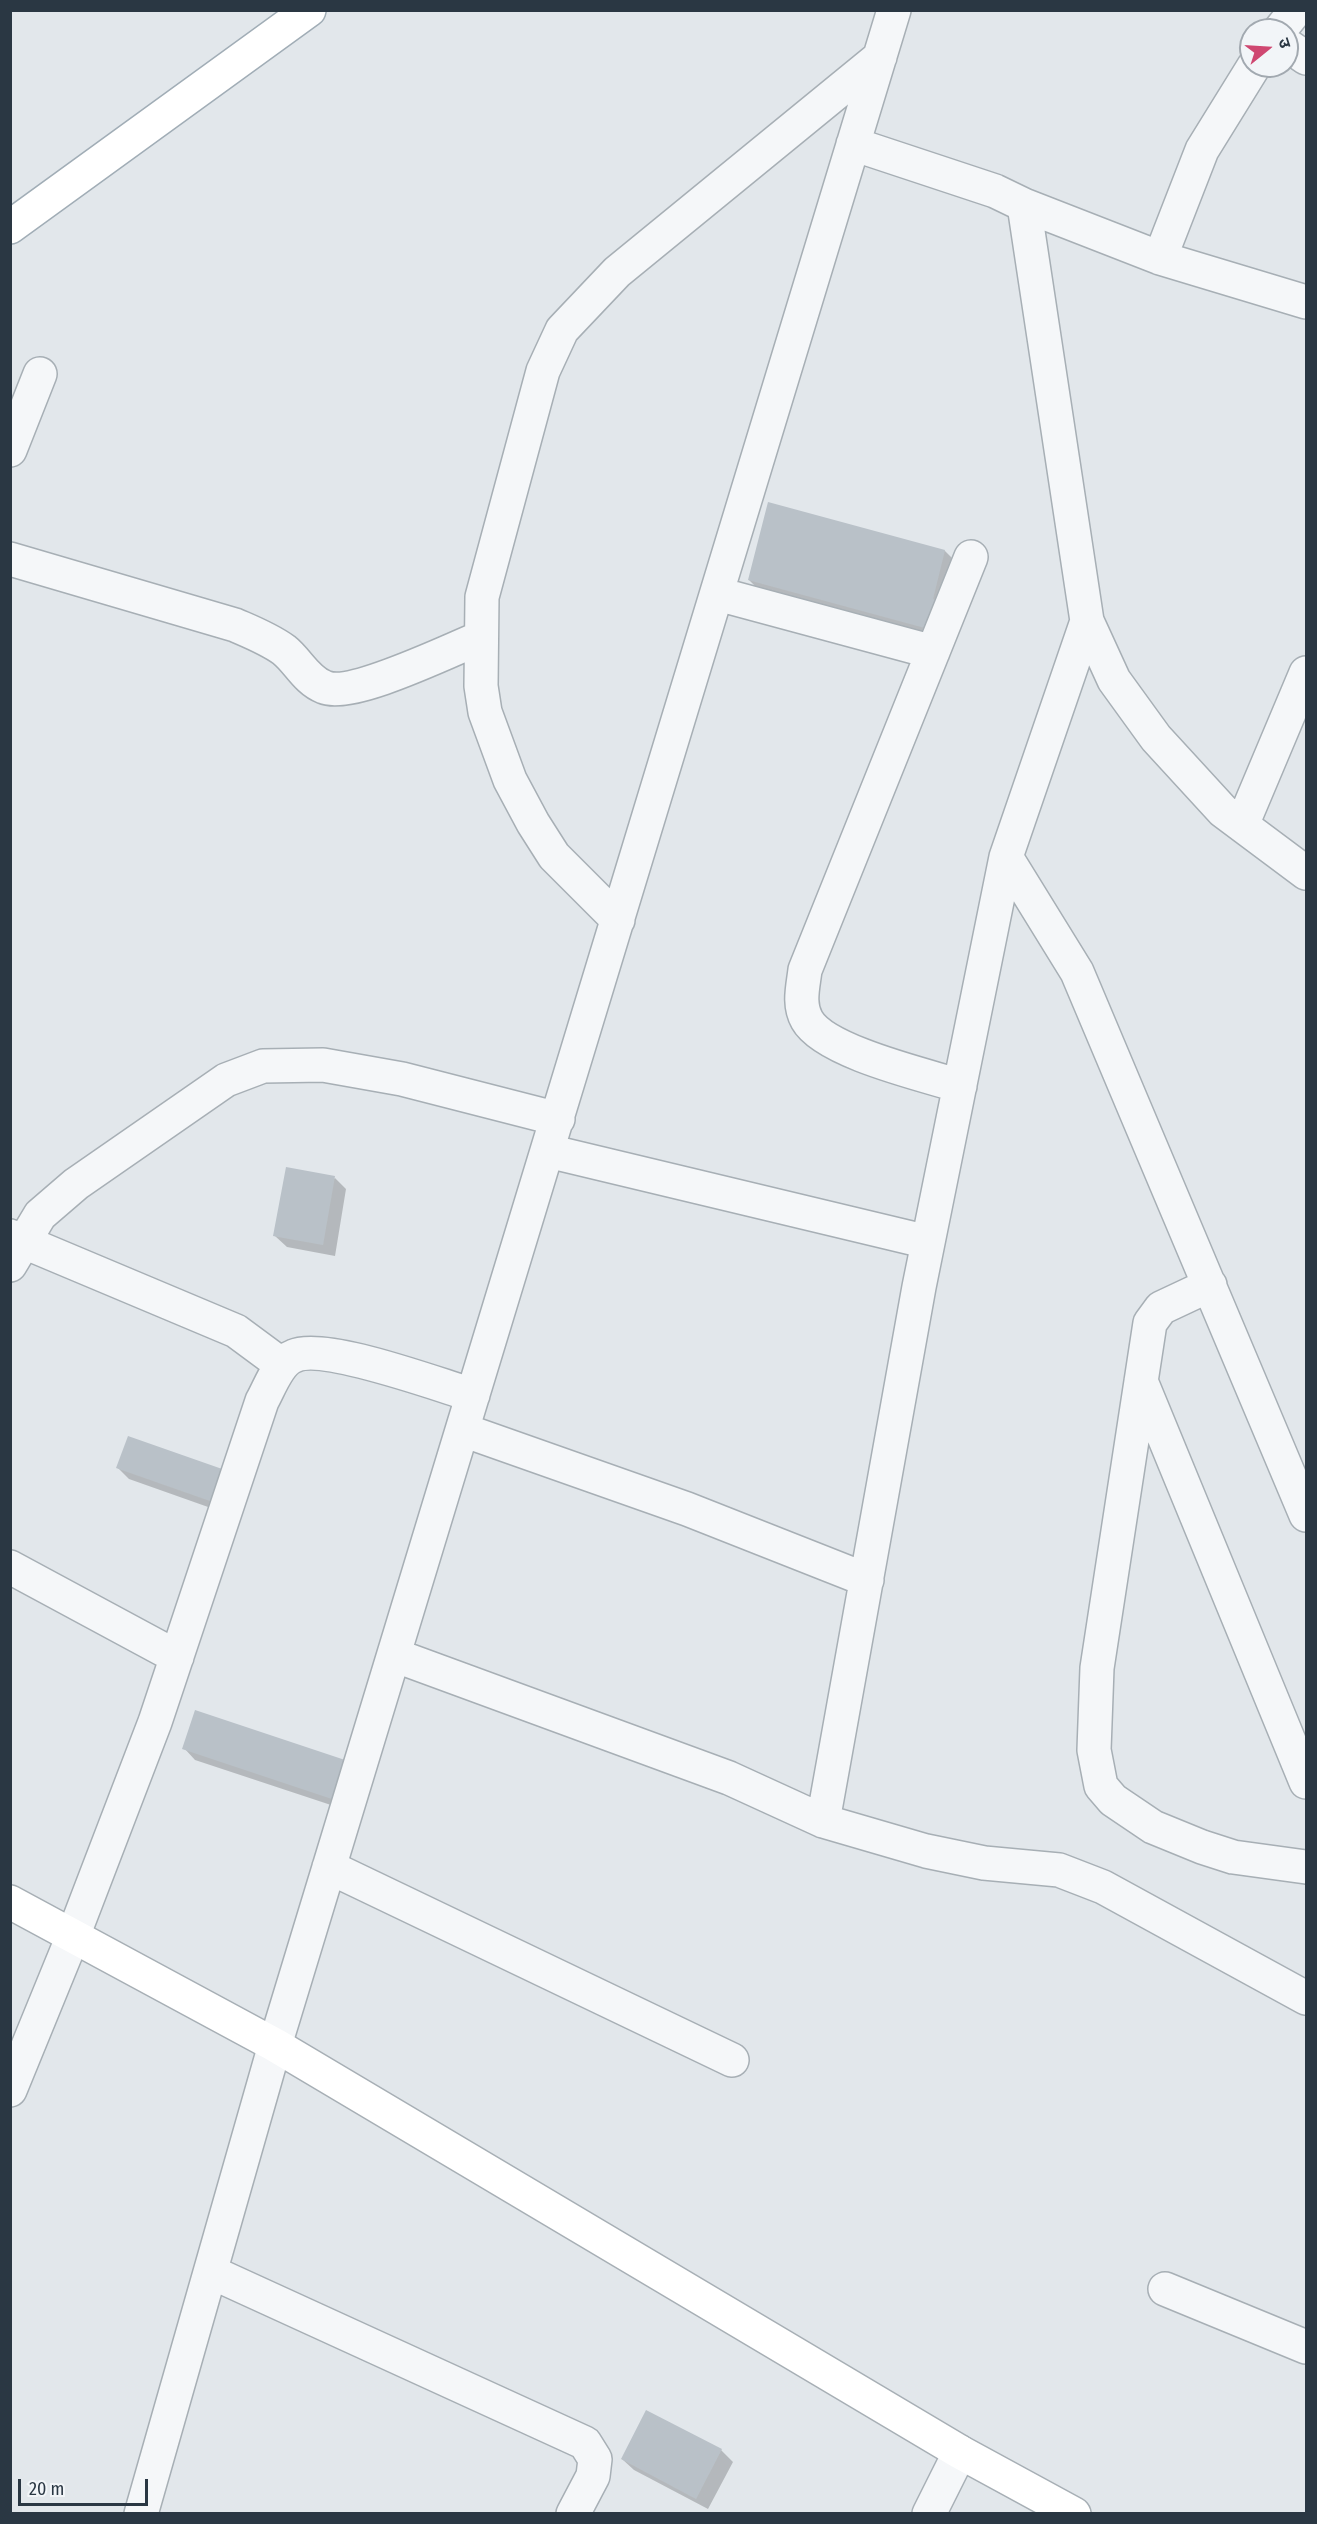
<!DOCTYPE html>
<meta charset="utf-8">
<style>
body{margin:0}
#map{position:relative;width:1317px;height:2524px;overflow:hidden;background:#e2e7eb;font-family:"Fira Sans Condensed","Noto Sans Devanagari",sans-serif}
canvas{display:block}
.frame{position:absolute;inset:0;border:12px solid #2a3743;pointer-events:none}
.north{position:absolute;left:1239px;top:18px;width:60px;height:60px;box-sizing:border-box;background:#f2f5f8;border:2px solid #a2a9b0;border-radius:50%;rotate:72deg;font-size:16px;font-weight:700;line-height:24px;text-align:center;color:#2a3743}
.north::after{content:'';display:block;margin:auto;width:21px;height:27px;background:#cf4771;clip-path:polygon(50% 0,100% 100%,50% 72%,0 100%)}
.scale{position:absolute;left:18px;top:2479px;width:130px;height:27px;box-sizing:border-box;border:3px solid #2a3743;border-top:0;padding-left:8px;font-size:18px;line-height:21px;white-space:nowrap;color:#2a3743;-webkit-text-stroke:4px #f2f5f8;paint-order:stroke}
</style>
<div id="map">
<canvas width="1317" height="2524"></canvas>
<div class="frame"></div>
<div class="north">उ</div>
<div class="scale">20 m</div>
</div>
<script>
const ctx = document.querySelector('canvas').getContext('2d');
ctx.lineJoin = 'round';
function paint(path, color) { ctx.fillStyle = color; ctx.fill(path, 'evenodd'); }
function strokePath(path, color, width, dash) { ctx.strokeStyle = color; ctx.lineWidth = width; ctx.lineCap = dash ? 'butt' : 'round'; ctx.setLineDash(dash || []); ctx.stroke(path); }
paint(new Path2D(`
 M769,504l176,47 17,17 -2,53 -7,26 -187,-50 -17,-17z
 M335,1178l11,11 -11,67 -48,-9 -12,-11z
 M118,1468l106,3 1,42 -96,-34z
 M184,1748l160,13 -1,48 -148,-49z
 M647,2412l74,38 12,12 -25,47 -74,-39 -12,-11z`), '#0003');
paint(new Path2D(`
 M768,502l177,48 -12,49 11,4 -8,28 -188,-51z
 M286,1167l49,9 -12,69 -50,-9z
 M128,1436l97,34 -12,32 -97,-34z
 M195,1710l150,50 -13,39 -150,-50z
 M646,2410l76,39 -26,50 -75,-40z`), '#b9c1c8');
const street = new Path2D(`
 M1280,30l16,-20
 M1287,45l19,13
 M853,144l142,47 29,14 63,416 27,59 42,58 67,73 83,62
 M1024,205l136,53 146,44
 M1160,258l42,-108 52,-84
 M10,450l30,-76
 M10,559l225,66c16,7 34,14 49,25 14,11 22,30 40,37 27,12 126,-37 156,-49
 M718,594l215,58
 M1242,825l64,-152
 M1006,857l71,115 229,543
 M618,920l-64,-64 -21,-33 -23,-43 -25,-68 -4,-26 1,-89 61,-226 19,-41 55,-58 263,-215
 M960,1086c-35,-11 -135,-34 -153,-66 -9,-16 -4,-33 -2,-50l166,-413
 M548,1151l380,91
 M10,1236l226,95 46,34
 M10,1265l30,-50 36,-31 150,-104 37,-14 60,-1 79,14 156,40
 M1210,1285l-49,23 -11,15 -53,345 -3,82 7,36 12,14 40,27 49,20 31,10 73,10
 M1141,1381l165,401
 M463,1430l224,79 180,71
 M10,1567l167,90
 M394,1655l335,123 94,43 103,30 58,12 75,7 44,17 203,111
 M823,1821l96,-534 87,-430 81,-236
 M329,1867l403,193
 M10,2090l63,-154 82,-214 107,-321c8,-14 16,-39 32,-45 30,-14 144,29 179,39
 M211,2272l374,171 10,16 -2,17 -20,38
 M1165,2289l141,58
 M141,2514l134,-469 619,-2035
 M929,2514l31,-62`);
const secondary = new Path2D(`
 M10,1902l265,143 685,407 114,62`);
const primary = new Path2D(`
 M10,227l299,-217`);
strokePath(street, '#a7afb5', 36);
strokePath(secondary, '#a7afb5', 36);
strokePath(primary, '#a1adb6', 36);
strokePath(street, '#f5f7f9', 33);
strokePath(secondary, '#fff', 33);
strokePath(primary, '#fff', 33);
</script>
